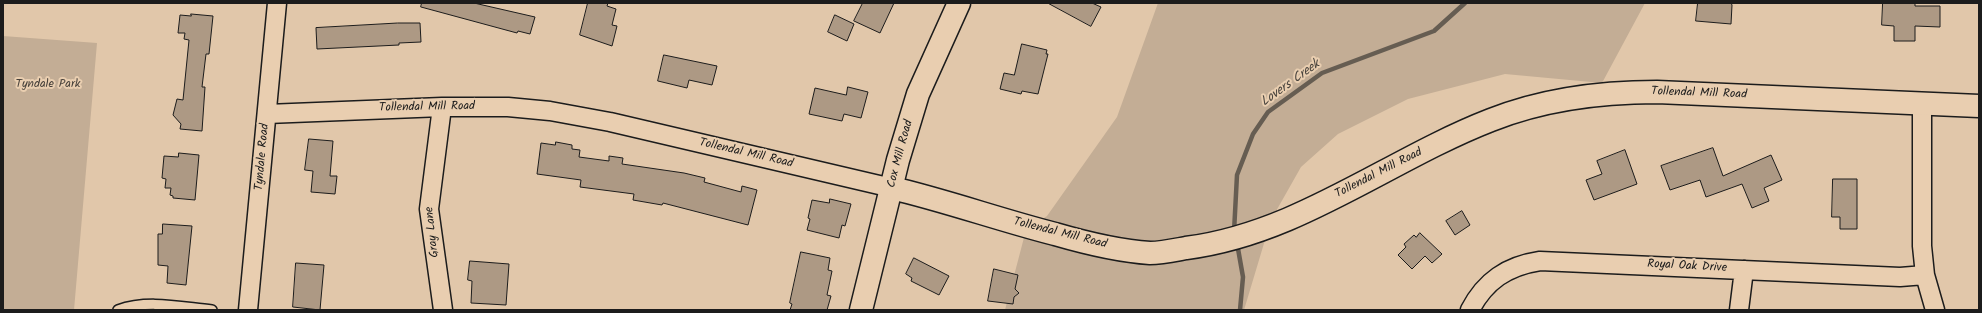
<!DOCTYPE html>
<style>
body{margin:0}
#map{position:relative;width:1982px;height:313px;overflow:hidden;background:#e1c7aa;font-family:Kalam,sans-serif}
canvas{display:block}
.frame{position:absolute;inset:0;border:4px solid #1c1c1c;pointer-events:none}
</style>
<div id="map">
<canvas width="1982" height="313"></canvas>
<div class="frame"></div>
</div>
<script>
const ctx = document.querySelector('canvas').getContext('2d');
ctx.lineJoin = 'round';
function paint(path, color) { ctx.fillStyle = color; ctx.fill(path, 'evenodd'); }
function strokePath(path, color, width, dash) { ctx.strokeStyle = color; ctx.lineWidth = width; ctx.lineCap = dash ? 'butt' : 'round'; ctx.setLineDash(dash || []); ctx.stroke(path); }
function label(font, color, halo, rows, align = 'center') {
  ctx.font = font + ' Kalam,sans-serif'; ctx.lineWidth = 4; ctx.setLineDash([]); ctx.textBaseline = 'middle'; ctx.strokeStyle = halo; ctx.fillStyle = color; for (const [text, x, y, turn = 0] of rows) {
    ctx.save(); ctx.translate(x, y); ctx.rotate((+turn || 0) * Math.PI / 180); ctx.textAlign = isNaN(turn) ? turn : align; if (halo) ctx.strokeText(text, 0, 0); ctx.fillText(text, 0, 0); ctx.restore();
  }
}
paint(new Path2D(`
 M1158,3h487l-43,80 -97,-9 -97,25 -70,35 -37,33 -30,53 -27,90h-239l21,-80 21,-14 70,-99z
 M3,36l94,7 -23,267h-71z`), '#c3ad95');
strokePath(new Path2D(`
 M1234,232l3,-57 16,-41 15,-22 54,-39 112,-42 31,-28
 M1237,243l6,34 -3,33`), '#665d52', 4.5);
const building = new Path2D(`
 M422,3h52l61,14 -5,17 -12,-3 -1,2 -96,-26z
 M588,3h20l-1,3 9,3 -4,16 5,1 -5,20 -32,-11z
 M863,3h31l-14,30 -26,-12z
 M1048,3h44l9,4 -10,19z
 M1698,3h33l1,2 -1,19 -35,-3z
 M1883,3h32v3h25v21l-25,-1v15h-21v-15l-12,-1z
 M191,14l22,2 -4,38h-3l-4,33h3l-3,44 -22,-2 1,-5 -8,-9 4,-16 6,1 6,-60 -5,-1 1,-6h-7l2,-18 11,1z
 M835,15l19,9 -7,17 -19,-9z
 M398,23h22l1,19 -22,1v2l-82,4 -1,-21z
 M1022,44l25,6 -1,4h2l-10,40 -16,-3 -1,3 -21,-5 4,-16 10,2z
 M664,55l53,11 -5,19 -23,-5 -2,8 -29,-7z
 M848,87l20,5 -7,26 -17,-4 -2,7 -33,-7 6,-26 31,7z
 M309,139l24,2 -3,35h7l-2,18 -24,-2 2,-21 -8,-1z
 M556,142l16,3v4l8,1 -1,7 30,4v-5l14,2 -1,6 62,9 21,5 -1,4 37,10 1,-6 15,4 -9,35 -85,-22 -1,2 -29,-5 1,-6 -54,-7 1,-7 -44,-6 4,-31 14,2z
 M1713,148l10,28 48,-21 11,25 -18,8 5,13 -17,7 -10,-24 -36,13 -6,-17 -30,10 -9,-24z
 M1625,150l12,34 -43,16 -8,-20 16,-6 -5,-13z
 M179,153l20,2 -4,45 -22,-2v-2l-3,-1 1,-7h-6l1,-9 -4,-1 2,-22 14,1z
 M1833,179h24v50h-17v-12h-8z
 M830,199l21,5 -6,22 -3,-1 -3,13 -32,-8 3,-11 -2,-1 4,-18 17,3z
 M1462,211l8,14 -15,10 -9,-14z
 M163,224l29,2 -6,59 -19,-2 1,-17 -10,-1v-31h4z
 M1420,233l22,21 -10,9 -7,-7 -13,13 -14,-14 8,-8 -2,-3 10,-9 2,2z
 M801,252l29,6 -2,12 4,1 -5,24 4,1 -4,14h-37l2,-6 -2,-1z
 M914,258l35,18 -10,19 -28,-14 1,-3 -6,-4z
 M470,261l39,3 -3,41 -35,-2 1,-22 -4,-1z
 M296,263l28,2 -4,45 -27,-3z
 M994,269l24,6 -3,14 4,4 -5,4 -1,7 -25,-3z`);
paint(building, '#ad9984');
strokePath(building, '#1c1c1c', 1);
const lane = new Path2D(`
 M118,310c30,-11 63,-3 94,0`);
const street = new Path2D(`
 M1922,105v141l3,29 10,35
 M442,107l-13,102 14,101
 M267,114l175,-7h66l42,4 60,11 282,66
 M248,310l29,-307
 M1470,310c15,-29 37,-44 70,-49l360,16 25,-2
 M1739,310l5,-40`);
const secondary = new Path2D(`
 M892,188c55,13 108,32 163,46 31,9 63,17 95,19 12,0 25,-3 36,-5 112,-14 202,-88 305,-128 53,-21 109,-28 166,-28l322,14
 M861,310l37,-150 20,-66 41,-91`);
strokePath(lane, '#1c1c1c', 12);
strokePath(street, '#1c1c1c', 21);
strokePath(secondary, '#1c1c1c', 25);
strokePath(lane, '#e9ceb0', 9);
strokePath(street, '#e9ceb0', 18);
strokePath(secondary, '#e9ceb0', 22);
label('12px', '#46403a', '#e9ceb0', [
 ["Tyndale Park",48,85]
]);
label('12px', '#1c1c1c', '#e9ceb0', [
 ["Tollendal Mill Road",1699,94,2],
 ["Tollendal Mill Road",427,108,-1],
 ["Tollendal Mill Road",746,154,13],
 ["Cox Mill Road",901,154,-75],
 ["Tyndale Road",263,157,-85],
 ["Tollendal Mill Road",1379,174,-27],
 ["Gray Lane",433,232,-96],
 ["Tollendal Mill Road",1060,234,14],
 ["Royal Oak Drive",1687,267,3]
]);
label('italic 13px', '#47423c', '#e9ceb0', [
 ["Lovers Creek",1291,84,-36]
]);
</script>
